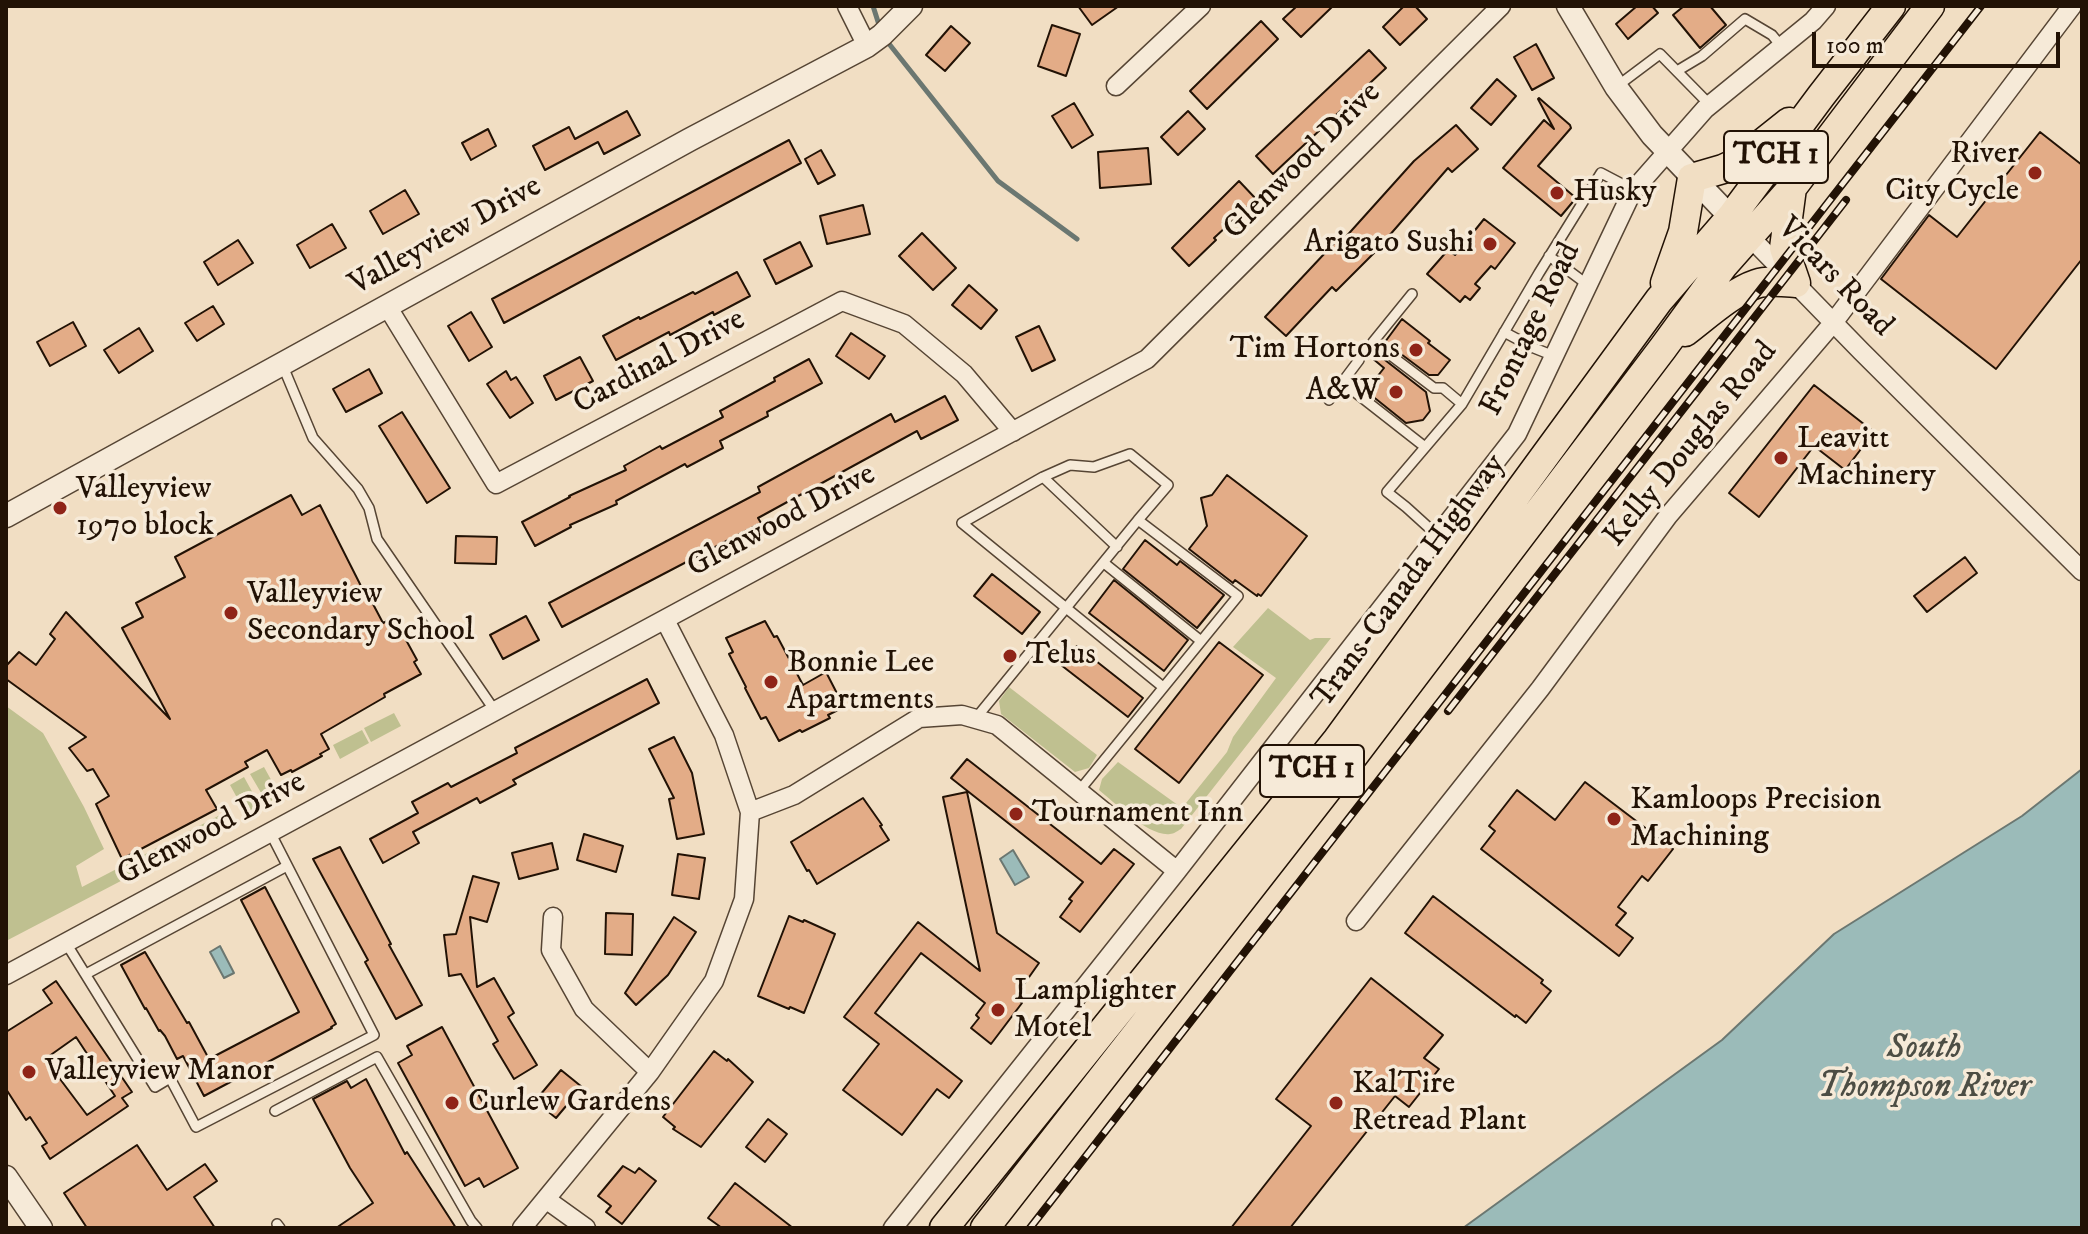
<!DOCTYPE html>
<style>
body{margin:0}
#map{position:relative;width:2088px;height:1234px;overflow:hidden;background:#f1dec3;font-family:"IM FELL DW Pica",serif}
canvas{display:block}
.frame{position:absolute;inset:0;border:8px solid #221205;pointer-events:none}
.scale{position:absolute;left:1812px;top:32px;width:248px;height:36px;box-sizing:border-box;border:4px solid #221205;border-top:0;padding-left:10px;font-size:24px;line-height:28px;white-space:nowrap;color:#221205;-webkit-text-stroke:6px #f6ead8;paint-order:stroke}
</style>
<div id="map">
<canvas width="2088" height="1234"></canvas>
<div class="frame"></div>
<div class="scale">100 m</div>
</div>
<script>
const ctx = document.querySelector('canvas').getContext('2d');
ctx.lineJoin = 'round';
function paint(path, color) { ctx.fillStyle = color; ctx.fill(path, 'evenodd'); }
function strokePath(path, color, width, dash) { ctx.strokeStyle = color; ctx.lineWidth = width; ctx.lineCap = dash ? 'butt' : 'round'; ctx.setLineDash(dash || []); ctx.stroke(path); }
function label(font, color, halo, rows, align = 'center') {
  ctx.font = font + ' "IM FELL DW Pica",serif'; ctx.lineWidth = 7; ctx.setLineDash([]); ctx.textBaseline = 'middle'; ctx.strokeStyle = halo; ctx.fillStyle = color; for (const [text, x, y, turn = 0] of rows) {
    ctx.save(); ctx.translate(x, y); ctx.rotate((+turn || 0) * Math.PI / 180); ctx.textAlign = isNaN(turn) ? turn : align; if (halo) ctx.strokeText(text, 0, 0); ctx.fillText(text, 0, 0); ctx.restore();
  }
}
paint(new Path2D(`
 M1268,608l42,32 5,-2h16l-150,191c-4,2 -7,5 -11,5 -21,3 -56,-32 -71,-44l3,-11 16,-17 64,46 45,-56 6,-15 43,-59 -43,-31z
 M1009,687l88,68 -8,13 -14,4 -74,-58 -2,-13z
 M6,706l37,27 41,74 20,42 -28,17 6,21 140,-73 6,11 -222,116z
 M394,713l7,13 -30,16 -7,-14z
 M362,730l7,13 -29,16 -7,-14z
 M264,767l16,29 -13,7 -17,-29z
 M244,777l16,29 -14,8 -16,-29z`), '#bfc090');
const water = new Path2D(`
 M2082,769v459h-619l259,-188 112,-106 188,-118z
 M1013,850l16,27 -14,8 -15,-26z
 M220,946l14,27 -10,5 -14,-26z`);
paint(water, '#9bbbb9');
strokePath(water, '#6b7771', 2);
strokePath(new Path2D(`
 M873,6l7,22
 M886,40l112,141 79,58`), '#6b7771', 5);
const building = new Path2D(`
 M1078,6h41l-27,19z
 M1297,6h36l-32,31 -18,-18z
 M1404,6h11l12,13 -27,26 -17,-18z
 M1637,6h15l6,7 -30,26 -12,-15z
 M1684,6h26l16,19 -26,23 -27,-33z
 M1261,21l17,18 -71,70 -17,-18z
 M1052,25l28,9 -14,42 -28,-10z
 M951,26l19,17 -25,28 -19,-16z
 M1536,44l18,34 -22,12 -18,-33z
 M1369,50l17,18 -113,106 -17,-18z
 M1497,79l19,17 -25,29 -20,-17z
 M1539,98l31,27 1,3 -33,38 38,32 -15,18 -58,-48 41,-48 10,9 -16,-30z
 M1074,103l19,32 -21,13 -20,-32z
 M627,111l13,24 -36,19 -6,-12 -53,28 -12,-24 36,-19 6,12z
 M1188,111l17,18 -27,26 -17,-18z
 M1456,125l22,24 -26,23 -4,-4 -73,84 -39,39 -4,-4 -46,49 -21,-19 75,-80 3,3 71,-79z
 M488,129l8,17 -25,14 -9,-17z
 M2040,132l42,33v94l-86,110 -115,-90 48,-64 28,22z
 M789,140l12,23 -297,160 -12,-24z
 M1148,148l3,36 -51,4 -2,-36z
 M821,150l14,25 -17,9 -13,-25z
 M1239,181l17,18 -42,39 2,2 -27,26 -17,-18z
 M405,190l14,24 -36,20 -13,-23z
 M863,205l7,29 -43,10 -7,-28z
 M1484,219l31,24 -20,26 -4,-3 -16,18 5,4 -10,12 -5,-4 -5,6 -33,-28 21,-24 7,5z
 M332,224l14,24 -36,20 -13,-23z
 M922,233l34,35 -23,22 -34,-34z
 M238,240l15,23 -35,22 -14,-23z
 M800,242l12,24 -36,18 -12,-24z
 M737,272l13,24 -36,19 -1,-3 -43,23 -1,-3 -53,28 -13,-24 36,-19 1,2 53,-27 2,2z
 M969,285l28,25 -16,19 -29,-24z
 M213,306l11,18 -27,17 -12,-18z
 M471,312l21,35 -23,14 -21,-35z
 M1402,319l28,22 -2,2 22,17 -12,15h-9l-44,-33z
 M73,322l13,24 -36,20 -13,-24z
 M1039,326l16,34 -23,11 -16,-34z
 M139,328l14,23 -34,22 -15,-23z
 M851,333l34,23 -16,23 -33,-23z
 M1376,353l50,39 4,19 -7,9 -17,3 -40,-32 18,-23 -12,-10z
 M580,357l13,24 -37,19 -12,-24z
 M809,359l13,24 -55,29 1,4 -48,25 3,7 -36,19 -2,-3 -69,37 1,3 -47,21 1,2 -36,19 -13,-24 48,-25 -1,-1 57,-26 -2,-4 36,-20 2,3 61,-32 -3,-6 55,-30 -1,-3z
 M369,369l13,24 -36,19 -13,-23z
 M506,371l5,9 5,-3 17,26 -23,15 -23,-34z
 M1814,385l60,47 -29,38 -31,-24 -55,71 -30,-24z
 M945,396l13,24 -37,19 -4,-8 -159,87 3,5 -199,104 -13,-24 211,-111 -2,-5 133,-73 4,8z
 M402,412l48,76 -23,15 -48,-77z
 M1227,475l80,61 -46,60 -3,-2 -1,2 -22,-16 -2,3 -44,-34 18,-23 -6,-28 11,-3z
 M291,495l11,20 18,-10 42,83 2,-1 19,36 11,-5 23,42 -3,2 7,12 -37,20 1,3 -64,37 8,15 -9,5 2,2 -30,16 -1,-2 -10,5 -14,-25 -22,12 3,5 -42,23 11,19 -95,50 -26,-55 13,-8 -16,-27 -6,2 -18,-23 17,-11 -80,-58v-13l13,-14 17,13 19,-26 -5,-5 16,-22 104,107 -48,-91 21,-11 -7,-14 49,-26 -10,-20z
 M456,536l41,1 -1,27 -41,-1z
 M1145,540l32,25 3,-4 44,34 -27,33 -74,-59z
 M1965,557l12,16 -50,39 -13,-16z
 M992,574l48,38 -18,22 -48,-38z
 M1114,580l74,60 -24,31 -75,-58z
 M526,616l13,24 -36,19 -13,-24z
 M765,621l9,16 3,-1 26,49 23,-13 18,35 -16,8 2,3 -28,14 -2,-2 -21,11 -13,-24 -5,2 -16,-31 1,-1 -17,-33 4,-2 -7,-14z
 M1219,642l44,33 -84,108 -44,-34z
 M1077,646l66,52 -15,19 -67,-52z
 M647,679l12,24 -146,77 3,4 -36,19 -3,-5 -64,34 6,11 -36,20 -13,-24 48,-26 -6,-11 36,-19 3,4 66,-34 -2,-5z
 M674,737l18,36 12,61 -27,5 -8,-40 5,-1 -25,-49z
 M967,759l134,105 13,-15 20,15 -54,68 -20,-15 12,-16 -3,-2 14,-17 -132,-104z
 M1585,782l88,67 -25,32 -6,-5 -24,31 8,6 -10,12 17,13 -14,18 -138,-107 14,-18 -6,-5 28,-36 38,30z
 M967,792l30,141 42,30 -24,34 7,6 -31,41 -20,-16 8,-10 -3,-3 9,-12 -64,-50 -46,60 87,68 -13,17 -12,-9 -35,46 -59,-45 36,-46 -35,-27 74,-95 62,49 -37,-174z
 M863,798l19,27 -2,1 9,14 -72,44 -8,-14 -2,1 -16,-29z
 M584,834l39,12 -7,26 -39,-12z
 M552,843l6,26 -39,10 -7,-26z
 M340,847l51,97 -2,1 33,60 -26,14 -31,-57 3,-2 -55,-101z
 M678,854l27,4 -6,41 -27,-4z
 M473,876l26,7 -12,39 -17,-5 7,70 17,-9 20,35 -6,4 29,48 -23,14 -21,-35 5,-3 -37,-67 -12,2 -5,-41 12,-1z
 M265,887l71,137 -5,3 1,1 -128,68 -21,-40 -6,3 -12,-23 -5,-6 -1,1 -13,-23 -1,1 -24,-44 24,-13 42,71 2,-1 20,37 90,-47 -58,-112z
 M1433,896l110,84 -2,3 10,8 -25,32 -10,-8 -1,2 -110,-84z
 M606,913l27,1 -1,41 -27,-1z
 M789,916l14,6 1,-2 31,14 -31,79 -14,-6 -1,2 -31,-13z
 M674,917l22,15 -28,43 -32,30 -11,-12z
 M1371,978l72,57 -19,23 15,11 -30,38 -14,-11 -105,132h-59l80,-102 -35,-27z
 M56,981l76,111 -10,6 6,8 -78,53 -8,-13 5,-3 -17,-26 -4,3 -20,-31v-57l46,-29 -9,-13zM76,1037l39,59 -28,19 -42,-56z
 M442,1027l76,141 -34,19 -5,-9 -14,8 -67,-123 14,-8 -5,-9z
 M714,1051l13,10 1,-2 25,23 -52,65 -28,-18 2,-2 -12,-10z
 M561,1070l21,17 -26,31 -21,-17z
 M366,1079l39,75 2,-2 49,76h-120l37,-25 -23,-35 -37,-69 34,-18 4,7z
 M768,1119l19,15 -22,28 -19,-15z
 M137,1145l30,45 38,-26 12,17 -23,16 21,31h-128l-23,-35z
 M623,1166l12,7 4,-5 17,13 -34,43 -16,-12 5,-6 -13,-10z
 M735,1183l58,45h-71l-14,-10z`);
paint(building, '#e3ac87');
strokePath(building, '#221205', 2);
const service = new Path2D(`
 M1677,71l25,-15 43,-37 27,16 9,11
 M1616,87l44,-33 50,51
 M1549,256l39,29
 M1412,294l-39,48 61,46h9l19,16
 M1504,332l30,16 20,8
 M282,364l31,74 45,51 11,19 8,31 118,172
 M1342,382l83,65
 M1329,400l30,-40
 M1043,477l27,-12 24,2 36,-13 38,31 -30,35
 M1438,536l-32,-29 -19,-15 75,-88 77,-131 62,-100 21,11 10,8
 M1117,547l-74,-70 -81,46 201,164
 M1104,563l97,78
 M976,718l162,-198 100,76 -159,195
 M66,943l89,144 15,-9 26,49 178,-92 -104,-203
 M86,974l201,-108
 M275,1111l102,-54 94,164 6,7
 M277,1224l3,4`);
const minor = new Path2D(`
 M847,6l20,40
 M1116,86l85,-80
 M1749,236l112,115 221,220
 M387,306l109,178 346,-183 62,23 60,50 49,58
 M750,812l44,-17 125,-77 43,-3 35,10 180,146
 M553,917l-2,33 33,59 66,63
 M1356,921l184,-232 128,-173 165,-193 239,-317
 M6,975l1141,-616 354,-353
 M547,1200l39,28
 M522,1228l128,-156 64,-91 30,-82 6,-87 -26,-77 -59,-115
 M893,1228l284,-357 340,-437 115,-242 73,-83 108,-88 13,-15`);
const tertiary = new Path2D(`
 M1568,6l48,81 36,48 89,93
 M6,516l683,-376 178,-94 15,-11 29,-29
 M6,1177l35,51`);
const trunk = new Path2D(`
 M1665,283l18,-51 9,-54 31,-9 17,-8 49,-39
 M1685,332c20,-15 47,-40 71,-48 12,-4 27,-2 40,-1l-12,-35 8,-60
 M944,1228l393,-488 322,-440 72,-83 90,-121 70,-90
 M985,1228l370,-474 308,-406 60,-82 69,-78 138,-182`);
strokePath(service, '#564534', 12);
strokePath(minor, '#564534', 21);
strokePath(tertiary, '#564534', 25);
strokePath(trunk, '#221205', 31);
strokePath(service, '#f6ead8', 9);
strokePath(minor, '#f6ead8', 18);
strokePath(tertiary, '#f6ead8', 22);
strokePath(trunk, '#f1dec3', 28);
const rail = new Path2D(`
 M1448,711l398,-511
 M1030,1228l951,-1222`);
strokePath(rail, '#221205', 8);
strokePath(rail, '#f6ead8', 5, [15]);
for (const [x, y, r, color] of [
 [2035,173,8,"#8f2418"],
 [1557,193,8,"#8f2418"],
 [1490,244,8,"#8f2418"],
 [1416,350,8,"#8f2418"],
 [1396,392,8,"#8f2418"],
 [1781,458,8,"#8f2418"],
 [60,508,8,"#8f2418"],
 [231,613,8,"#8f2418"],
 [1010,656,8,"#8f2418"],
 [771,682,8,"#8f2418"],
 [1016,814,8,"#8f2418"],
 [1614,819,8,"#8f2418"],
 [998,1010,8,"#8f2418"],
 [29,1072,8,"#8f2418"],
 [452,1103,8,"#8f2418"],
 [1336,1103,8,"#8f2418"]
]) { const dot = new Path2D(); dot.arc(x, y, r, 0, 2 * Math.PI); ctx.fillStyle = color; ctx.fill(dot); strokePath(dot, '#f6ead8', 3); }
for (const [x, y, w] of [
 [1776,157,104],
 [1312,771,104]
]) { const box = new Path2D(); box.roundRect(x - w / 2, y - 26, w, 52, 6); ctx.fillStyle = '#f6ead8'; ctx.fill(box); strokePath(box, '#221205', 2); }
label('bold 30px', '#221205', null, [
 ["TCH 1",1776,157],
 ["TCH 1",1312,771]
]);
label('32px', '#221205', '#f6ead8', [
 ["River",2019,155,"right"],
 ["City Cycle",2019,192,"right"],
 ["Husky",1573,193],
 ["Arigato Sushi",1474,244,"right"],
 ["Tim Hortons",1400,350,"right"],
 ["A&W",1380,392,"right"],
 ["Leavitt",1797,440],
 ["Machinery",1797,477],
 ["Valleyview",76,490],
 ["1970 block",76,527],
 ["Valleyview",247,595],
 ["Secondary School",247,632],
 ["Telus",1026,656],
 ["Bonnie Lee",787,664],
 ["Apartments",787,701],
 ["Kamloops Precision",1630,801],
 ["Machining",1630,838],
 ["Tournament Inn",1032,814],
 ["Lamplighter",1014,992],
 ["Motel",1014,1029],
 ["Valleyview Manor",45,1072],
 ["KalTire",1352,1085],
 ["Retread Plant",1352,1122],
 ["Curlew Gardens",468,1103]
], 'left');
label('32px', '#221205', '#f6ead8', [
 ["Glenwood Drive",1303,162,-45],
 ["Valleyview Drive",446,237,-29],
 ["Vicars Road",1834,278,46],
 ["Frontage Road",1532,330,-64],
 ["Cardinal Drive",660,363,-28],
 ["Kelly Douglas Road",1692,445,-51],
 ["Glenwood Drive",782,522,-28],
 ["Trans-Canada Highway",1410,582,-54],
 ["Glenwood Drive",212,830,-28]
]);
label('italic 34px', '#4c4d44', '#f6ead8', [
 ["South",1924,1050],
 ["Thompson River",1924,1089]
]);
</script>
